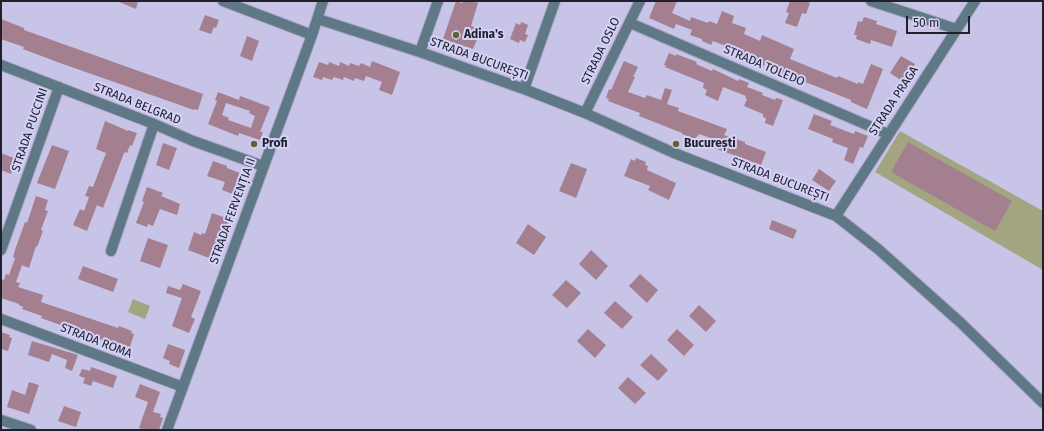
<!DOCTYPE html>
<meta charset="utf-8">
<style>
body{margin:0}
#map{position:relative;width:1044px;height:431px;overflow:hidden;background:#c7c4e8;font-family:"Fira Sans",sans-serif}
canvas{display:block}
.frame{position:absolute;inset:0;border:2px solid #21202d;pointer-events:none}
.scale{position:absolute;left:906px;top:16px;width:64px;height:18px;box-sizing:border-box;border:2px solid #21202d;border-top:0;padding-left:5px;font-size:12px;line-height:14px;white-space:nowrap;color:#21202d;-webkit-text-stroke:3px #d4d1f6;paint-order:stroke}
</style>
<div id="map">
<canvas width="1044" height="431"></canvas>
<div class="frame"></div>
<div class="scale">50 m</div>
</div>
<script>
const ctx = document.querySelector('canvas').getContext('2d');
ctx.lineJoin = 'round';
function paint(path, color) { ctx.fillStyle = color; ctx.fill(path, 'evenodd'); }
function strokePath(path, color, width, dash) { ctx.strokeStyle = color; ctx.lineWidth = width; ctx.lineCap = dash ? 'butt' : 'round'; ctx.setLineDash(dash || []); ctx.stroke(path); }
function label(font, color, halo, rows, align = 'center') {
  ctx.font = font + ' "Fira Sans",sans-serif'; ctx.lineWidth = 4; ctx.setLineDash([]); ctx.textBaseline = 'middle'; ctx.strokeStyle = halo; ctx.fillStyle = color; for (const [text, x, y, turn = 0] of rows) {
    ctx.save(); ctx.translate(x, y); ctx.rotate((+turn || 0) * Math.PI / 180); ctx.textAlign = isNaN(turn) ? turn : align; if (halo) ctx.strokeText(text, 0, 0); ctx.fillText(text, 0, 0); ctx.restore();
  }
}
paint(new Path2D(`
 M900,131l143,80v59l-168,-98z
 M133,299l17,7 -5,13 -17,-7z`), '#a3a581');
paint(new Path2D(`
 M117,1h21l-2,8z
 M456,1l6,2 1,-2h9l6,2 -7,23 4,1 -3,8 6,2 -5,12 -30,-10z
 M656,1h21l-5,12 18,8 1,-4 17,6 1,-2 8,3 5,-13 12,5 -2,7 14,5 -2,6 16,7 2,-6 32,14 -4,10 47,19 1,-2 20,8v-2l5,2 8,-20 12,5 -16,40 -16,-7v-2l-71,-28 1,-3 -16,-6 -1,3 -8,-3 1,-3 -24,-10 -1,3 -8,-3 2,-4 -13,-5 -2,4 -9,-4v-2l-12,-4 2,-5 -16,-6 -2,5 -25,-11z
 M790,1h16l4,2 -4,11 -4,-1 -5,14 -12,-4 4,-10 -3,-1z
 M205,15l14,5 -3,8 -2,-1 -3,7 -12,-4z
 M864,17l13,4 -1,3 21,7 -5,16 -21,-7 -1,4 -14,-5 1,-4h-3l4,-14 4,1z
 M1,19l23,9v2l179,64 -5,16 -4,-1v1l-134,-47 -37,-14 1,-2 -23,-8z
 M521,22l7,3 -3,9 3,1 -3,7 -5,-2 -1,3 -9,-4 6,-16 4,2z
 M247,36l12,5 -7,20 -12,-5z
 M669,53l7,3v-2l21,8 -1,2 16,7 1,-2 25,12 1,-2 10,4 -2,4 16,6 -1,2 13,5 1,-2 7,2 -10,26 -8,-3 1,-5 -3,-1v-3l-19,-8 3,-7 -2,-1 1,-2 -23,-9 -5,14 -13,-6 2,-5 -4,-2 1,-5 -39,-16 1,-2h-2z
 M901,56l14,8 -11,18 -14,-9z
 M372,61l28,11 -8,23 -13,-5 3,-8 -16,-6 -2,5 -9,-3 -1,3 -10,-4 -1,3 -9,-3 -2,3 -9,-3 -1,3 -9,-3 6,-15 9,3 1,-3 10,4 1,-4 9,4 1,-3 9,3 2,-3 9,4z
 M624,61l14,6 -5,10h2l-7,15 17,6 2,-3 14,5 4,-12 7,2 -5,14 12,4 -1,3 49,18 -3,6 21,7v2l21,8 -5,13 -47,-17 2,-8 -17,-6 -4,5 -13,-5v-1l-43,-17 1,-3 -32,-12 1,-2 -3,-1 3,-9 2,1z
 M218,92l21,8 1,-4 30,11 -10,25h3l-3,8 -21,-7 -1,3 -30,-12 9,-23 -2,-1zM226,103l24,8 -1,2 6,3 -4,12 -23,-8 1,-2 -7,-3z
 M814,114l18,7 -2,4 24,9 1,-3 13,5 -5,12 -3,-1 -7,17 -9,-4 4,-12 -16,-6 1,-3 -25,-10z
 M105,121l23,10v-1l9,3 -5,13 -2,-1 -3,8 -2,-1 -1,1 -21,55 -6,-3 -10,26 -14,-6 7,-16 4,2 5,-14 -4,-1 4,-10 4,1 13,-34 -10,-4z
 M908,142l104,59 -17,30 -104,-59z
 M163,143l14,5 -8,22 -13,-5z
 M52,145l17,6 -14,38 -18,-6z
 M1,153l15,6 -5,15 -10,-4z
 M636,158l10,4 -1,3 3,1 -1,4 29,13 -7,17 -21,-10 2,-4 -26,-10 7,-17 4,2z
 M213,161l14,5v2l18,7 -7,21 -16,-6 3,-8 -18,-6z
 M571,163l16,6 -11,29 -17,-7z
 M819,169l17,12 -7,10 -17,-11z
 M147,187l16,6 -2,3 19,8 -3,11 -17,-6 -7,17 -5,-2 -1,3 -11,-4 8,-21 -2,-1z
 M36,196l12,4 -3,10 3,1 -7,19 2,1 -6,16 -1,-1 -7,22 -7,-3 -6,17 4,1 -2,4 25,8 -2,7 77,26 1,-2 13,5 -1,2 3,1 -4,13 -5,-1v2l-84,-30 1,-2 -20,-7 1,-2 -4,-2v-1l-18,-6v-19l3,1 2,-6 3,1 6,-17 -2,-1 3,-10 9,-25 2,1z
 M212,213l17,6 -5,16 -3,-1 -8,23 -3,-1 -1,2 -21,-8 6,-18 7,3 1,-2 3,1z
 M772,220l25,10 -4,9 -24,-10z
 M528,224l18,13 -12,18 -18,-12z
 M148,238l20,7 -8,23 -20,-7z
 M591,250l17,16 -12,14 -17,-16z
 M83,266l35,13 -5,13 -35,-13z
 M640,274l18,16 -11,13 -18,-17z
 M566,280l15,13 -14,15 -15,-13z
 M183,284l18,7 -10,26 4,2 -6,14 -17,-7 10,-28 -16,-5 2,-7 12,4z
 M615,301l18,16 -11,12 -18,-16z
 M699,305l17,16 -10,11 -17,-16z
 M588,329l18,16 -11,13 -18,-17z
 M677,329l17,16 -10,11 -17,-16z
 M1,332l9,3 -1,2 3,1 -4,13 -7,-2z
 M32,341l46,14 -6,16 -7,-3 2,-8 -15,-6 -3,8 -21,-7z
 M168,344l17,6 -6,18 -10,-4 1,-3 -7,-3z
 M651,354l17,16 -10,11 -18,-16z
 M91,367l26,9 -4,12 -20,-7 -2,5 -8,-3 2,-5 -6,-2 3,-7 8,2z
 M628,377l18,16 -11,11 -17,-16z
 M29,382l10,3 -10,29 -22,-7 5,-17 13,5z
 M140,384l20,8 -7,20 8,2 -1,3 3,1 -4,12h-15l-5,-2 9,-26 -13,-5z
 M64,406l17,6 -5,15 -18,-6z`), '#a47f90');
const minor = new Path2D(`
 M223,1l89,34
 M871,1l85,28
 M318,19l102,33 104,37 61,24 89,40 162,63 42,33 83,74 82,80
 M630,23l258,111
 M420,52l18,-51
 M1,65l153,59 39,17 70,25
 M524,89l31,-88
 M585,113l55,-112
 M836,216l139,-215
 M1,250l58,-163
 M111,251l43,-127
 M1,319l182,68
 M1,420l30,10
 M167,430l145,-395 11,-34`);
strokePath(minor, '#a6a3c3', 12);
strokePath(minor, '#5e7885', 10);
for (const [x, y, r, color] of [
 [456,35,4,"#626330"],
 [254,144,4,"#626330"],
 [676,144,4,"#626330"]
]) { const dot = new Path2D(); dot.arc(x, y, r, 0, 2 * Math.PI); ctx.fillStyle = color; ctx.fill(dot); strokePath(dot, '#d4d1f6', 1.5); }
label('bold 12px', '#21202d', '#d4d1f6', [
 ["Adina's",464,35],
 ["Profi",262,144],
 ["București",684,144]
], 'left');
label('12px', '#21202d', '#d4d1f6', [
 ["STRADA OSLO",601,51,-64],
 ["STRADA BUCUREȘTI",479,59,20],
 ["STRADA TOLEDO",764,66,23],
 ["STRADA PRAGA",894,101,-57],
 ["STRADA BELGRAD",137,104,22],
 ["STRADA PUCCINI",30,130,-71],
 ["STRADA BUCUREȘTI",780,180,21],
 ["STRADA FERVENȚIA II",233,211,-70],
 ["STRADA ROMA",96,341,21]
]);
</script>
